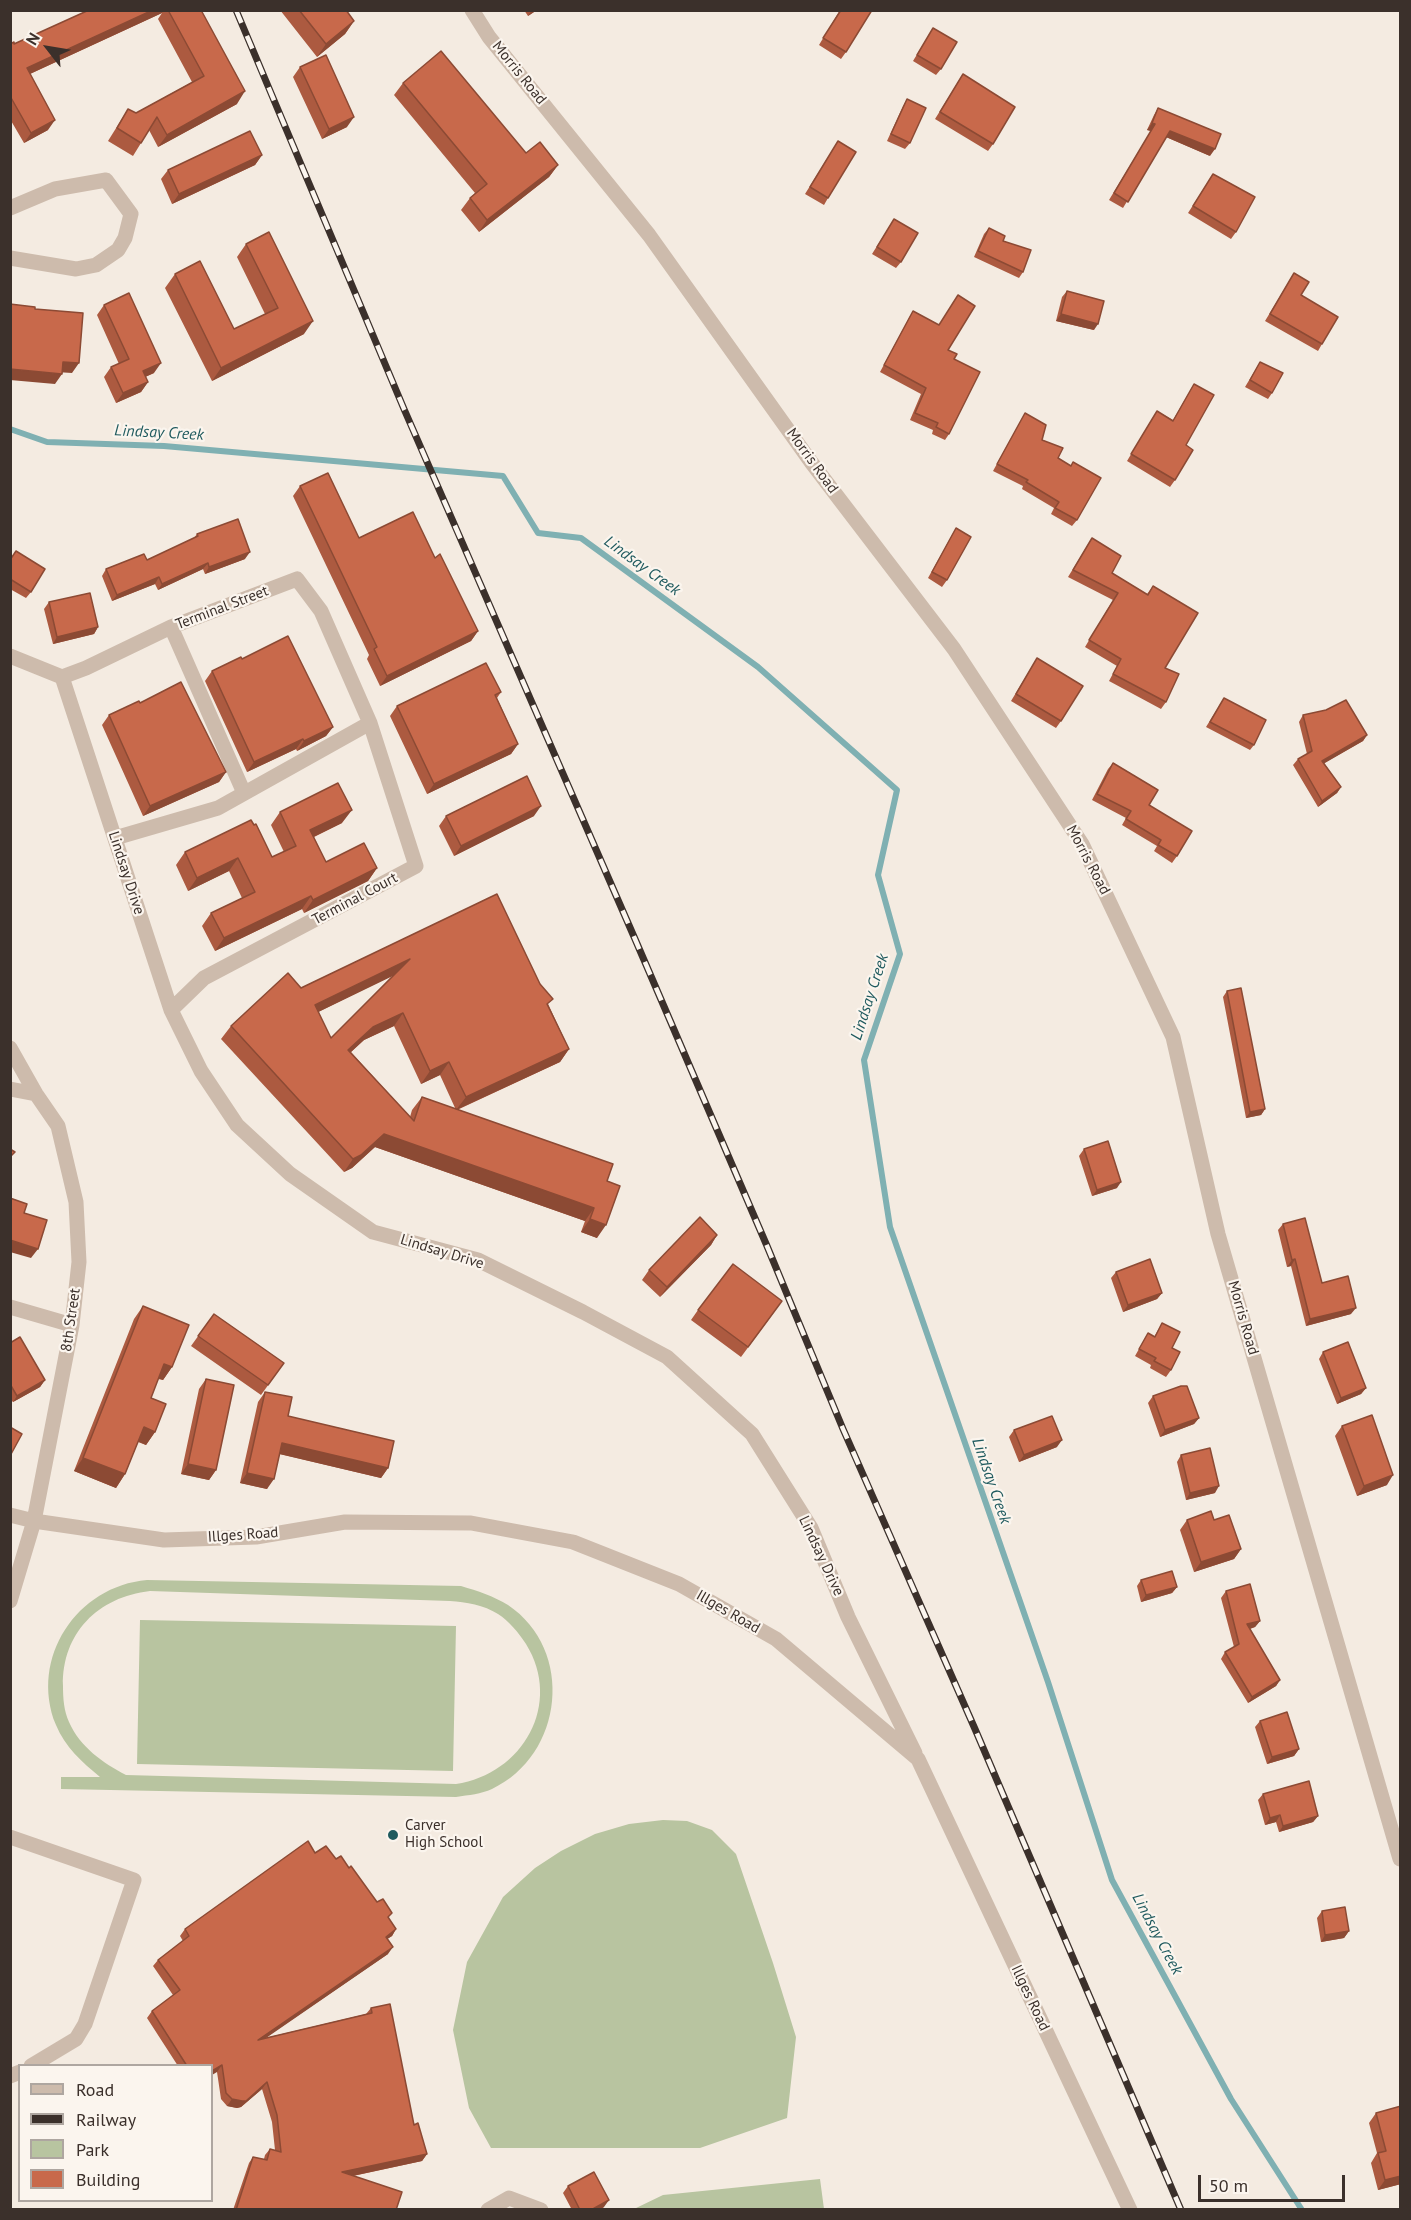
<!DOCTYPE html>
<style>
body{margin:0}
#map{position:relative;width:1411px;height:2220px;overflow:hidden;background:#f4ebe1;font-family:"PT Sans",sans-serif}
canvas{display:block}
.frame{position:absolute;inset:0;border:12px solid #3b302b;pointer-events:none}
.legend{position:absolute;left:18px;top:2064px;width:195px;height:138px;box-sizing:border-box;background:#fbf5ee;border:2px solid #aea6a0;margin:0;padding:8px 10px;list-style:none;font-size:18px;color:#3b302b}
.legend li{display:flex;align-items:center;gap:12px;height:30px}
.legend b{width:30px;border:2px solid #aea6a0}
.north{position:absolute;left:18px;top:18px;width:60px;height:60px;-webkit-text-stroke:4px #fbf5ee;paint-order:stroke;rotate:301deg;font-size:16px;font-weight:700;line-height:24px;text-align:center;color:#3b302b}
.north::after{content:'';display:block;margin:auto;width:21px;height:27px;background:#3b302b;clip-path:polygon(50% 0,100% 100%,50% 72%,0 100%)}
.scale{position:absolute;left:1198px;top:2175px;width:147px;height:27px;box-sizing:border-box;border:3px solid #3b302b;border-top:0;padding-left:8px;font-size:18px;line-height:21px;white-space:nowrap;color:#3b302b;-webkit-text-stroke:4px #fbf5ee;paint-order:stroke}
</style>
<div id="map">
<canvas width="1411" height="2220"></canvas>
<div class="frame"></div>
<ul class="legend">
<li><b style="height:8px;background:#cdbbac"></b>Road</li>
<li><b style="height:8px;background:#3b302b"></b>Railway</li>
<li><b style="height:16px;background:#b8c4a0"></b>Park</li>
<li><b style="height:16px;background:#c8694b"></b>Building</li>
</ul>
<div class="north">N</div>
<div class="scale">50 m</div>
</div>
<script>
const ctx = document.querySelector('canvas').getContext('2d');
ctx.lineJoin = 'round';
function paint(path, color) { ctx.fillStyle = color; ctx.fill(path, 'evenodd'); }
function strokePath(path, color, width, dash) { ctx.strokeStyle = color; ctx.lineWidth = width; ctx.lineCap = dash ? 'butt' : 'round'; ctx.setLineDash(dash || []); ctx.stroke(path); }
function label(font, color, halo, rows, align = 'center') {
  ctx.font = font + ' "PT Sans",sans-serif'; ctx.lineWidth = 4.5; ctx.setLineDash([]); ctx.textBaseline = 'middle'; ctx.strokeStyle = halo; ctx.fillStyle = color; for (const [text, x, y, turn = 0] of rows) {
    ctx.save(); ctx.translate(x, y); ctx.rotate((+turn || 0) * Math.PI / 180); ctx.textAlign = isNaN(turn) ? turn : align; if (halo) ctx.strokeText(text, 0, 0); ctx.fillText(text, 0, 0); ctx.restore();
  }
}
paint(new Path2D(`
 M147,1580l314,6c17,5 32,10 47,19 67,45 56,150 -16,184 -11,5 -23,6 -36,8l-395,-8v-12h39c-18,-15 -35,-30 -44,-52 -27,-67 21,-139 91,-145zM150,1591l300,10c16,1 34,4 48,13 11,7 20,18 28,30 37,60 -3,130 -70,140l-330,-9c-23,-12 -46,-28 -57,-53 -5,-11 -6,-23 -6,-36 -1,-53 35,-89 87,-95z
 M140,1620l316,6 -3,145 -316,-7z
 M663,1820l24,1 25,9 24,24 37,109 23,74 -9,81 -87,30h-209l-22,-40 -16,-78 14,-68 36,-65 32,-29 26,-17 34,-17 34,-10z
 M820,2179l4,30h-190l29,-14z`), '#b8c4a0');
strokePath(new Path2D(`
 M10,429l37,13 117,4 339,30 35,57 43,5 177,129 139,123 -19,85 22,79 -36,106 26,167 158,455 64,198 119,219 71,111`), '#7fb0b2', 6);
strokePath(new Path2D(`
 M472,10l17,27 160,198 162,227 143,187 128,195 91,193 45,197 182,625
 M10,208l45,-19 51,-9 25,34 -6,24 -7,12 -22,15 -20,4 -66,-11
 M171,627l73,166
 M10,656l52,21
 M62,677l109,333 30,61 36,54 53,49 83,58 105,28 105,52 84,45 85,77 59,94 37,89 67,136
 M62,677l24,-9 85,-41 126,-48 24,32 49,112 46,143 -212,112 -33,32
 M115,838l103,-30 152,-85
 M10,1048l26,46 22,32 18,76 3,60 -7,63 -38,196 -24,80
 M10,1089l26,5
 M10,1307l62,18
 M10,1515l24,6 130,19 92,-3 89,-15 126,1 102,19 106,42 97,55 142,120 212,451
 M10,1837l124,43 -49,144 -9,15 -45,27
 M10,2076l10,-4
 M488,2210l21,-12 32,12`), '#cdbbac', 15);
const rail = new Path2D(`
 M236,10l168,399 231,530 132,307 76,183 132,300 206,481`);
strokePath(rail, '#3b302b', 7);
strokePath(rail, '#fbf5ee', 4.5, [14]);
paint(new Path2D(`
 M89,10h112l36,94 -79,43 -9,-17 -16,26 -25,-15 20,-32 8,4 56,-31 -34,-63 4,-6 -132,61 18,56 -24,13 -14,-24v-75h4z
 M280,10h66l8,11 -9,13 -28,23z
 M524,10h13l-9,6z
 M840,10l6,42 -5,7 -22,-14z
 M933,28l8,41 -5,6 -23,-14z
 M300,67l47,60 -25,12 -29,-62z
 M963,74l30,70 -5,7 -53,-32z
 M403,83l123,70 32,12 -9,12 -70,55 -18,-22 9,-12 5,-5 -81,-98z
 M907,99l3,44 -5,6 -18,-8 16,-35z
 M1158,108l52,48 -44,-19 -43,71 -14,-8 42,-69 -4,-1 7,-15z
 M838,141l-10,57 -4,7 -19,-11z
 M262,155l-7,10 -83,39 -11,-25 7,-9z
 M1213,174l23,58 -5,7 -43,-26z
 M894,219l7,43 -5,6 -24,-14z
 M989,228l14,13 20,31 -4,6 -45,-21 10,-23z
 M246,244l58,90 -92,47 -47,-93 10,-14 59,55 31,-15 -28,-57z
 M1294,273l7,22 21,49 -4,7 -53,-30z
 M1067,291l27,39 -38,-9 6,-24z
 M958,295l-10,55 6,9 -5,75 -4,6 -13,-6 1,-4 -23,-10 11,-26 -41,-22 29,-54 4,-7 26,14z
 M104,305l50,68 -9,4 3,5 -7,10 -25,11 -12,-26 7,-10 8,-3 -22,-49z
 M1260,362l12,31 -4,6 -23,-12z
 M1194,384l-8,61 -11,35 -5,7 -43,-26 30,-50 16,9z
 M1025,413l17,27 16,18 19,62 -5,6 -21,-12 3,-6 -32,-19 1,-3 -30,-15z
 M300,486l59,52 76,20 43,73 -7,10 -91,45 -13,-27 2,-4 -76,-159z
 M956,528l-9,52 -5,7 -14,-9z
 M197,534l48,25 -40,15 -2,-5 -45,21 -3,-6 -43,17 -10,-25 4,-7 41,-9 47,-22z
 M1092,538l20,35 35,21 6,-8 12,82 1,34 -5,7 -52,-28 8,-15 -32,-19 28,-47 -45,-23z
 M16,551l15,41 -5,6 -16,-9v-30z
 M49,602l49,25 -4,7 -41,10 -9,-35z
 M1037,658l24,63 -5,7 -45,-27z
 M242,659l91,68 -7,9 -29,15 -1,-2 -49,23 -42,-91 7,-10z
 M501,692l-4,6 21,46 -7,10 -84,40 -37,-78 7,-10z
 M1224,698l30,47 -4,5 -44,-23z
 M140,703l86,69 -7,10 -76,34 -41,-91 7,-10z
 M1303,715l64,20 -4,6 -39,22 17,24 -4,6 -19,14 -25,-42 5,-6 9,-5 -8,-32z
 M1113,763l36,42 28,51 -5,7 -18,-12 3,-5 -35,-21 4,-7 -34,-18 16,-31z
 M280,812l62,11 -28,14 12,25 51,6 -9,13 -64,32 -2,-4 -87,42 -13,-25 9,-13 31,-15 -13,-27 -41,20 -12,-26 9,-13 87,5 12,-5 -13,-27z
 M446,816h88l-80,40 -15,-30z
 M497,894l72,155 -9,13 -103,48 150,71 -10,57 -16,-6 4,-11 -210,-74 -23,21 -8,4 -123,-133 10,-13 70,-38zM393,975l-62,63 -13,-26zM394,1026l27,58 19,-9 16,35 -34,-13 -10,13 -2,7 -59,-65 13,-12z
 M1227,991l38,118 -4,6 -15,3 -23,-121z
 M1084,1149l33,39 -25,8 -13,-40z
 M1283,1224l39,59 29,31 -45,12 -15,-60 -4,1 -9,-37z
 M717,1235l-6,10 -51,52 -18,-17 7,-10z
 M1116,1272l46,21 -5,6 -34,13 -12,-34z
 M143,1306l29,61 -9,13 -5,-1 -7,19 4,34 -9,13 -8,-3 -13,32 -9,14 -42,-17 60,-152z
 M698,1310l77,1 -34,46 -50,-37z
 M214,1314l70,49 -23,32 -70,-49z
 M1162,1323l10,25 -1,22 -5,7 -16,-9 1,-3 -16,-9 13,-23 6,4z
 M10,1343l35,37 -5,7 -27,15 -3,-3z
 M1323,1352l43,36 -5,6 -24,10 -18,-45z
 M206,1379l10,91 -7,10 -28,-6 18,-85z
 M265,1392l23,24 100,52 -7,10 -101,-24 -13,35 -27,-6 18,-81z
 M1153,1396l46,22 -5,6 -34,13 -12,-34z
 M1342,1426l45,59 -30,11 -22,-60z
 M1014,1430l43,17 -38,15 -10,-25z
 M1181,1455l34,38 -29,7 -9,-38z
 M1187,1520h27l27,29 -7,10 -40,13 -14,-42z
 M1141,1580l36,7 -5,6 -31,9 -4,-16z
 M1226,1591l34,30 -5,6 -5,2 30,51 -4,6 -28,17 -27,-44 4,-7 9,-5 -13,-49z
 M1260,1721l39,28 -5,7 -27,8 -12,-37z
 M1263,1794l55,22 -5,6 -34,10 -3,-10 -11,3 -7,-25z
 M315,1853l21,6 13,9 28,34 19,27 -4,7 -5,3 1,15 -123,84 101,-24 5,-6 43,117 13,29 -5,7 -69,15 43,34h-163l16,-47 4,-6 11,2 1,-4 5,-6 5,1 -3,-28 -10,-33 -21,18 -4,1 -10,-2 -6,-7 -4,-27 -5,-6h-34l-31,-48 5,-7 21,-16 -20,-29 5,-6 25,-19 -3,-5 5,-7z
 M1322,1911l27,20 -5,7 -23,4 -4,-24z
 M1401,2106v78l-23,6 -7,-27 6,-10 -8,-30 7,-10z
 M568,2186l36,21 -5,3h-27l-9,-17z`), '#ac5a40');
paint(new Path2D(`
 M153,10h10l-1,3 -141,65 6,-10z
 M532,10h5l-9,6z
 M354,21l-9,13 -28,23 9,-13z
 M245,91l-8,13 -79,43 9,-12z
 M354,117l-7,10 -25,12 7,-10z
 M55,120l-7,10 -24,13 7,-10z
 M1152,123l3,1 -4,7 -4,-1z
 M1170,131l45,18 -5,7 -44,-19z
 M262,155l-7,10 -83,39 7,-10z
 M558,165l-9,12 -70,55 8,-12z
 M1061,314l37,10 -4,6 -38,-9z
 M313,321l-9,13 -92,47 9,-13z
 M63,362l16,1 -7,10 -16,-1z
 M161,363l-7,10 -18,8 7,-10z
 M10,369l52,5 -7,10 -45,-4z
 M148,382l-7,10 -25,11 7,-10z
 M250,552l-5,7 -40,15 4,-7z
 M208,563l-5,6 -45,21 4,-6z
 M159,577l-4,7 -43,17 5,-6z
 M98,627l-4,7 -41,10 4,-7z
 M478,631l-7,10 -91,45 7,-10z
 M333,727l-7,9 -29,15 7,-10z
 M1367,735l-4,6 -45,26 4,-6z
 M303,739l-7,10 -49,23 7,-10z
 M518,744l-7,10 -84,40 7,-10z
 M226,772l-7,10 -76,34 7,-10z
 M1341,787l-4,6 -19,14 4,-6z
 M541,806l-7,10 -80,40 7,-10z
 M352,810l-10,13 -41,20 9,-13z
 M238,858l-9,13 -41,20 9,-13z
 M377,868l-9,13 -64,32 9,-13z
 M311,896l-9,13 -87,42 9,-13z
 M410,959l-9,13 -95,46 9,-13z
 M403,1013l-9,13 -30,14 -25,23 9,-13 25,-23z
 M569,1049l-9,13 -104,48 10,-13z
 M449,1062l-9,13 -19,9 9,-13z
 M1265,1109l-4,6 -15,3 4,-6z
 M384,1134l210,74 -9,13 -210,-74 -23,21 -8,4 9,-13z
 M1121,1182l-4,6 -25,8 5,-6z
 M590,1219l16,6 -9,13 -16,-6z
 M717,1235l-6,10 -51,52 7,-10z
 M10,1240l28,9 -7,9 -21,-6z
 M1295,1259l-4,7 -4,1 5,-7z
 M1162,1293l-5,6 -34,13 5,-7z
 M1356,1308l-5,6 -45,12 4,-7z
 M164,1364l8,3 -9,13 -8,-3z
 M45,1380l-5,7 -27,15 4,-6z
 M1366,1388l-5,6 -24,10 4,-6z
 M1199,1418l-5,6 -34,13 5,-7z
 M144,1427l11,5 -9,13 -11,-5z
 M1062,1440l-5,7 -38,15 5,-7z
 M282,1443l106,25 -7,10 -106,-25z
 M83,1458l42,16 -9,14 -42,-17z
 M188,1464l28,6 -7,10 -28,-6z
 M247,1473l27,6 -7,10 -27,-6z
 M1393,1475l-6,10 -30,11 7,-10z
 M1219,1486l-4,7 -29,7 4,-7z
 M1241,1549l-7,10 -40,13 7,-10z
 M1177,1587l-5,6 -31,9 5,-7z
 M1260,1621l-5,6 -13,4 5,-7z
 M1280,1680l-4,6 -28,17 4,-6z
 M1299,1749l-5,7 -27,8 5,-7z
 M1280,1815l-4,7 -11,3 5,-7z
 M1318,1816l-5,6 -34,10 4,-6z
 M396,1929l-4,7 -11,7 5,-6z
 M1349,1931l-5,7 -23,4 4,-7z
 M393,1947l-5,7 -135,93 5,-7z
 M222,2065l-5,7 -5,3v-4z
 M267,2082l-5,7 -21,18 -4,1 -10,-2 5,-7z
 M427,2154l-5,7 -84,18 4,-7z
 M1401,2176v8l-23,6 7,-10z
 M609,2200l-5,7 -5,3h-8z`), '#8c4a34');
const building = new Path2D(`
 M89,10h64l-126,58 28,52 -24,13 -21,-37v-52l4,-2v2z
 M168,10h33l44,81 -78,44 -10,-18 -16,26 -24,-15 11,-19 8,4 68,-37z
 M299,10h47l8,11 -28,23z
 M841,10h31l-26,42 -23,-14z
 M933,28l24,14 -16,27 -24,-14z
 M441,51l85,102 14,-11 18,23 -71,55 -17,-22 17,-14 -84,-101z
 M326,55l28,62 -25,12 -29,-62z
 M963,74l52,33 -22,37 -53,-32z
 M907,99l19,9 -16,35 -19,-9z
 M1158,108l63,26 -6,15 -45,-18 -42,71 -14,-9 41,-69 -3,-1z
 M250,131l12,24 -83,39 -11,-24z
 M838,141l18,11 -28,46 -18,-11z
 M1213,174l42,23 -19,35 -43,-26z
 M894,219l24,14 -17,29 -24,-15z
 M989,228l16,8 -2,5 28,9 -8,22 -45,-21z
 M269,232l44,89 -92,47 -46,-94 25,-13 34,68 44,-21 -32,-64z
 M1294,273l15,9 -8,13 37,22 -16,27 -52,-30z
 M1067,291l37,10 -6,23 -37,-10z
 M129,293l32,70 -18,8 5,11 -25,11 -12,-26 18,-8 -25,-54z
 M958,295l17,11 -27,44 9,4 -3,5 26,13 -31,62 -13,-7 2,-4 -23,-10 11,-25 -42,-23 29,-54 26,14z
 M10,304l25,3v2l48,4 -4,50 -16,-1 -1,12 -52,-5z
 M1260,362l23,11 -11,20 -22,-13z
 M1194,384l20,11 -28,50 7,5 -18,30 -44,-26 26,-43 16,10z
 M1025,413l21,12 -4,15 21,8 -5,10 13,8 2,-4 28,16 -24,42 -22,-12 4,-6 -33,-20 2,-2 -31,-16z
 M328,473l31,65 54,-26 22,46 5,-4 38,77 -91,45 -13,-27 3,-2 -77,-161z
 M238,519l12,33 -41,15 -1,-4 -46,21 -3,-7 -42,18 -11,-26 38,-15 3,6 51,-24 -1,-2z
 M956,528l15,9 -24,43 -15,-8z
 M1092,538l29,18 -9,17 36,22 5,-9 45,27 -33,55 14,6 -13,28 -53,-28 8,-15 -32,-19 29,-47 -45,-23z
 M16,551l29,18 -14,23 -21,-13v-19z
 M90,593l8,34 -41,10 -8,-35z
 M288,636l45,91 -29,14 -1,-2 -49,23 -42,-91 29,-14 1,2z
 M1037,658l46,28 -22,35 -45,-27z
 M486,663l15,29 -6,3 23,49 -84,40 -37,-78z
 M181,682l45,90 -76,34 -41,-91 30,-14 1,2z
 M1224,698l42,22 -12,25 -44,-23z
 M1346,700l21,35 -45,26 19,26 -19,14 -24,-42 14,-8 -9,-36 23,-5z
 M1113,763l45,27 -9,15 43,26 -15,25 -19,-11 3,-5 -35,-21 5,-8 -34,-17z
 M527,776l14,30 -80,40 -15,-30z
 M338,783l14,27 -42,20 16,32 38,-19 13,25 -64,32 -2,-4 -87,42 -13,-25 44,-21 -17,-34 -41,20 -12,-26 66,-32 3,5 2,-1 16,33 24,-11 -16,-34z
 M497,894l43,90 13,15 -6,5 22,45 -103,48 -17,-35 -19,9 -27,-58 -30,14 -25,23 66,71 8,-24 191,67 -6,17 13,5 -14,39 -16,-6 4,-11 -210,-74 -23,21 -8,4 -122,-133 57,-53 13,15zM410,959l-79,79 -16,-33z
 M1241,988l24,121 -15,3 -23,-121z
 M1108,1141l13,41 -24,8 -13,-41z
 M10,1149l5,3 -5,5z
 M10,1198l17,6 -3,9 23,7 -9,29 -28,-9z
 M700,1217l17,18 -50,52 -18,-17z
 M1305,1218l17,65 26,-7 8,32 -46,11 -15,-60 -3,1 -9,-36z
 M1150,1259l12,34 -34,12 -12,-33z
 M733,1264l49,37 -34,46 -50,-37z
 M143,1306l46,19 -17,42 -8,-3 -13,34 15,6 -11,28 -11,-5 -19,47 -42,-16z
 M214,1314l70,49 -16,22 -70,-49z
 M1162,1323l18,9 -8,16 8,4 -9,18 -17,-9 2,-3 -17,-9 9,-16 7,4z
 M20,1337l25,43 -28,16 -7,-12v-41z
 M1348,1342l18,46 -25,10 -18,-46z
 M206,1379l28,6 -18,85 -28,-6z
 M1181,1386h6l12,32 -34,12 -12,-34z
 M265,1392l27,5 -4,19 106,25 -6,27 -106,-25 -8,36 -27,-6z
 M1372,1415l21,60 -29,11 -22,-60z
 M1052,1416l10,24 -38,15 -10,-25z
 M10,1427l12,7 -12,22z
 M1210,1448l9,38 -29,7 -9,-38z
 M1211,1511l3,9 15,-5 12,34 -40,13 -14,-42z
 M1172,1571l5,16 -31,8 -5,-15z
 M1250,1584l10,37 -13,3 33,56 -28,17 -27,-45 14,-8 -13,-53z
 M1287,1712l12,37 -27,8 -12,-36z
 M1309,1781l9,35 -35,10 -3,-11 -10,3 -7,-24z
 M308,1841l7,12 11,-7 10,13 5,-3 8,12 2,-2 26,36 6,-3 9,14 -4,4 8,12 -10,8 7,10 -135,93 114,-27 -1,-5 19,-4 24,121 4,-2 9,31 -85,18 60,20 -6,18h-160l17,-53 14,3 3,-11 11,3 -4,-37 -10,-33 -21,19h-4l-10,-2 -6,-6 -4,-28 -10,6v-5h-25l-35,-55 28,-21 -22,-30 31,-24 -4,-7z
 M1345,1907l4,24 -24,4 -3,-24z
 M1401,2106v70l-16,4 -7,-27 8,-2 -10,-38z
 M594,2172l15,28 -18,10h-11l-12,-24z`);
paint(building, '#c8694b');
strokePath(building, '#8c4a34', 1.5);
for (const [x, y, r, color] of [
 [393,1835,6,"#1f5a5e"]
]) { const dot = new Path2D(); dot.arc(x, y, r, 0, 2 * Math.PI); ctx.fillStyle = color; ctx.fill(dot); strokePath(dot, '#fbf5ee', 2); }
label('15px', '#3b302b', '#fbf5ee', [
 ["Morris Road",519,73,51],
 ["Morris Road",812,461,54],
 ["Terminal Street",222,608,-21],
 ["Morris Road",1088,860,62],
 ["Lindsay Drive",126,873,72],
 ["Terminal Court",355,899,-28],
 ["Lindsay Drive",442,1252,17],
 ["Morris Road",1243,1318,74],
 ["8th Street",71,1320,-82],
 ["Illges Road",243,1535,-4],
 ["Lindsay Drive",821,1556,65],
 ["Illges Road",728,1612,30],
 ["Illges Road",1030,1998,65]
]);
label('15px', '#3b302b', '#fbf5ee', [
 ["Carver",405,1826],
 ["High School",405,1843]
], 'left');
label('italic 16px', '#1f5a5e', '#fbf5ee', [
 ["Lindsay Creek",159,433,3],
 ["Lindsay Creek",642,566,36],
 ["Lindsay Creek",870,997,-72],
 ["Lindsay Creek",991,1481,71],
 ["Lindsay Creek",1157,1934,62]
]);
</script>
